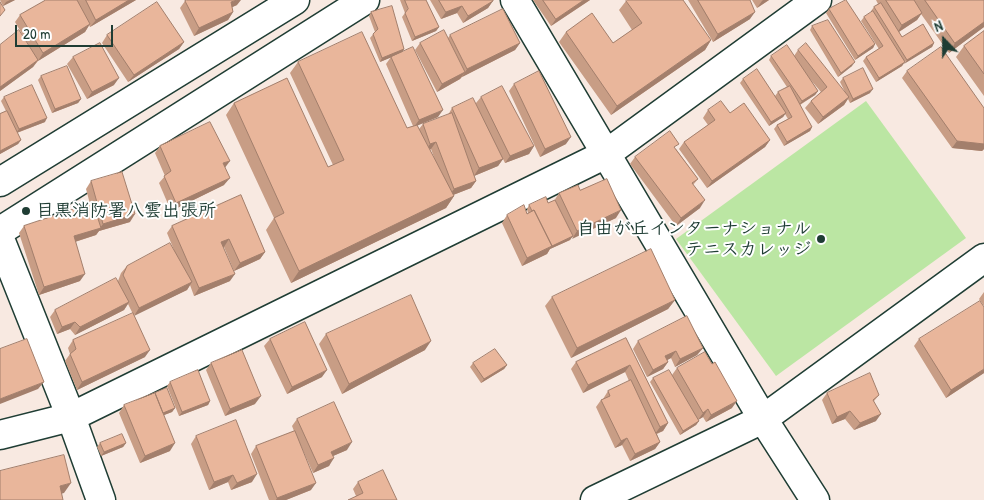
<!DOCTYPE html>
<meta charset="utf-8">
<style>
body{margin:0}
#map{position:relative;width:984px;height:500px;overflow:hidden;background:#f8e9e1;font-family:"Patrick Hand",sans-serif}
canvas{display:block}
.north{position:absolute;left:919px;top:15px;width:50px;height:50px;-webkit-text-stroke:4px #fff;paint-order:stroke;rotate:338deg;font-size:14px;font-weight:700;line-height:20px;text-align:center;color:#1f3d34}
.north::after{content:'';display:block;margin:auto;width:18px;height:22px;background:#1f3d34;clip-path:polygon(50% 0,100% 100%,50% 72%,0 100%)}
.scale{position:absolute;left:15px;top:25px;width:98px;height:22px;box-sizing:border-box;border:2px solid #1f3d34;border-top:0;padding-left:6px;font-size:15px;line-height:18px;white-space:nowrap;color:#1f3d34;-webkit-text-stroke:4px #fff;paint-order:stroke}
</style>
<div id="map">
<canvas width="984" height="500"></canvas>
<div class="north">N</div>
<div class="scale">20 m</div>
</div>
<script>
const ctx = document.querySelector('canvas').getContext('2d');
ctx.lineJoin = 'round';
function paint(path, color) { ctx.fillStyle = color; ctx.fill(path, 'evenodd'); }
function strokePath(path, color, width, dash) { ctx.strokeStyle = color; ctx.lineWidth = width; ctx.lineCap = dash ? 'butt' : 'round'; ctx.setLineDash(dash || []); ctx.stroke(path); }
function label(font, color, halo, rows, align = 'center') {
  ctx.font = font + ' "Patrick Hand","Klee One",sans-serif'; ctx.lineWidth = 4; ctx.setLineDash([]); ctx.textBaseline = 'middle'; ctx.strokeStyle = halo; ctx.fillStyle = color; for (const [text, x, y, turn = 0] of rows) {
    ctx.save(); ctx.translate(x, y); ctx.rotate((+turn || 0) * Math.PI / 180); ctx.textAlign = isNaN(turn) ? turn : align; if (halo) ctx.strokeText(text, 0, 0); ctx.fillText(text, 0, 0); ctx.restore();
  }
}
paint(new Path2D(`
 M866,101l100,137 -190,138 -100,-137z`), '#bbe6a3');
const street = new Path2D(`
 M515,0l248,419 52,81
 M0,182l295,-182
 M0,231l365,-231
 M0,239l71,178 30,83
 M0,435l71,-18 535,-263 211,-154
 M595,500l168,-81 221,-161`);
strokePath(street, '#1f3d34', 31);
strokePath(street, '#fff', 28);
paint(new Path2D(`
 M0,0h15l-12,6z
 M46,0h90l-46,27 -1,-2 -4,7 -47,29 -5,6 -33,24v-46l31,4 -16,-27 5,-7z
 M400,0h26l13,27 -3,4 -24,10 -10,-24 3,-4z
 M430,0h63l-5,8 -25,15 -6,-10 -16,6z
 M533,0h57l-39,26z
 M688,0h62v19l-37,23z
 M752,0h17l-12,8z
 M876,0h108v27l-35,26 -28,-39 -4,6 -18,12 3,5 32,6 -2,4 -29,16 -1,3 -26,16 -13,-21 3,-4 13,-8 -18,-28 3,-4 8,-5 -1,-1 3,-4 4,-3z
 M185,1l52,4 -5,2 1,5 -5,8 -34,16 -14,-28z
 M626,1l85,39 -6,10 -94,65 -52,-73 7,-10 47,11 19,-13 -13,-20z
 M829,9l46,35 -2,4 -18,12 -29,-47z
 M371,12l33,37 -2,3 36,65 -21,8 2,4 4,-5 25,-9 4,-7 24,-5 5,-6 53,49 -5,8 -24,9 -2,-4 -5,7 -24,10 2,5 -5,7 -18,7 1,1 -8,12 -155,75 -25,-53 8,-12 -48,-103 8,-12 94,64 5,-2 -43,-92 8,-11 109,66 6,-2 -27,-62 5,-7 -11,5 -10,-24 5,-6 -6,-16zM431,149l4,11 -5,-10z
 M812,26l40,40 -14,11 -28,-47z
 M984,31v65l-28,-39 8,-11z
 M107,35l77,7 -5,7 -51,33 -26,-39z
 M450,35l70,8 -5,7 -53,27 -2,2 -23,13 -22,-42 5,-7 28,-5z
 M798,50l47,42 -5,-10 3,-4 27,15 -20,10 -2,-4 -4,6 -26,19 -13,-16 6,-7 10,-9 -11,-13 8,12 -3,4 -15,10 12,22 -2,4 -26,15 -10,-17 3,-4 11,-6 -3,-5 -2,3 -14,9 -29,-43 3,-4 32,17 3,-4 9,-5 -18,-27 2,-4h23z
 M73,57l41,28 -27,14 -20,-35z
 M907,71l77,37v41l-2,2 -30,-3 -50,-70z
 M41,76l40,23 -3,4 -26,10 -14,-33z
 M514,84l52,60 -26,13 -31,-66z
 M4,97l41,25 -28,11 4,7 -3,4 -18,10v-40l6,-3 -5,-10z
 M708,110l22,3 40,27 -5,7 -58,41 -28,-39 5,-7 24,-17 -5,-7z
 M160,146l65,22 -1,17 -53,26 -12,-28 6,-7 -10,-23z
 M676,149l22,30 -5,6 7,23 -24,18 -46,-62 5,-7z
 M91,181l39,41 -31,9 -3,4 -21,7 5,39 -41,14 -20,-62 5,-7 66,-22 -4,-15z
 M580,190l36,28 -45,20 -1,2 -20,9 -3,5 -25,12 -20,-43 5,-8 20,-1 1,-1 -1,-4 2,-4 19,-2 6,-2 5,-8z
 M241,195l24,57 -5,7 -26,12 -10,-24h-1l7,34 -36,15 -4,-11 -3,5 -53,25 11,42 -68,33 -12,-29 5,-7 -2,-6 5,-8 60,-26 -5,-10 -4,6 -49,25 -5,-6 -13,5 -7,-17 5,-7 63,-29 3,-8 6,-7 47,-16 -7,-17 5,-7z
 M984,292v14l-5,-7z
 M552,297l123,3 -7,9 -97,49 -26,-52z
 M326,334l99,16 -83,44 -23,-50z
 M626,338l42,85 -5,8 -6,3 3,8 -5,7 -25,12 -8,-16 -7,3 -19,-41 5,-7 2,-1 5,-8 21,-10 -4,-9 -42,21 -12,-24 5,-7z
 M270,339l52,38 -35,17 -23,-48z
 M919,339l65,34 -38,25 -32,-52z
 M638,341l65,7 -6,7 -22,12 -4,-9 -4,2 1,2 -5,7 -16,8 -14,-28z
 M211,363l44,41 -30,12 -19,-46z
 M473,363l34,2 -3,4 -23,14 -11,-16z
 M677,368l55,40 -26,14 -3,-5 -5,3 1,1 -3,4 -16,10 -30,-53 3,-4 19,-3z
 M170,382l40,19 -2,4 -29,11 -12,-30z
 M827,393l52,2 -5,6 2,20 -22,9 -9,-11 -13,5 -10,-24z
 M124,405l51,3 -3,4 -8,3 6,36 -30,12 -21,-50z
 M297,419l50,31 -14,6 -4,10 -16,7 -12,-27 10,44 -25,10h-17l-18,-46 5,-8 38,-15 -2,-5z
 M196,436l56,46 -21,8 -3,-8 -19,8 -18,-46z
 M100,443h26l-3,4 -22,9 -4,-9z
 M358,482l39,18 -41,-4 -3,-7z`), '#c89d85');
paint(new Path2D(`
 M10,0h5l-12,6 3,-4z
 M129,0h7l-46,27 6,-7z
 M237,0h4l-4,5 -11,5 5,-8z
 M584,0h6l-39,26 5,-7z
 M763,0h6l-12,8 5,-7z
 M493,1l-5,7 -25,15 5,-7z
 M462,6l-5,7 -16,6 5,-7z
 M233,12l-5,8 -34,16 5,-8z
 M755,12l-5,7 -37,23 5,-8z
 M922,13l-5,7 -20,13 5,-8z
 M984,22v5l-35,26 6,-10z
 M90,24l-5,8 -47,29 5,-8z
 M439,27l-3,4 -24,10 3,-4z
 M711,40l-6,10 -94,65 6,-9z
 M184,42l-5,7 -51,33 6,-7z
 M520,43l-5,7 -53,27 5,-8z
 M934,43l-2,4 -28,17 3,-4z
 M875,44l-2,4 -18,12 3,-4z
 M404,49l-2,4 -22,9 2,-4z
 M38,60l-5,7 -33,24v-4z
 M855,62l-3,4 -14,11 3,-4z
 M905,62l-3,4 -26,16 3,-4z
 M465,72l-5,7 -23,13 5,-8z
 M119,78l-5,7 -27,14 5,-7z
 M873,89l-3,4 -20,10 3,-4z
 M818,91l-3,4 -16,10 3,-4z
 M849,97l-5,8 -26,19 5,-7z
 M81,99l-3,4 -26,10 3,-4z
 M443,110l-5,7 -24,10 5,-7z
 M786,113l-3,4 -14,9 2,-4z
 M47,118l-2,4 -29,11 3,-4z
 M812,127l-2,4 -26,15 3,-4z
 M571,137l-5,7 -26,13 5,-8z
 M21,140l-3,4 -18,10v-3z
 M770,140l-5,7 -58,41 5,-7z
 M957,141l27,3v5l-2,2 -30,-3z
 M436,142l-5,7 -6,2 5,-7z
 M534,146l-5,8 -24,9 5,-7z
 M503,159l-5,7 -24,10 5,-8z
 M230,161l-6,8 -1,-6z
 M230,178l-6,7 -53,26 5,-8z
 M476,181l-5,7 -23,9 6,-8z
 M454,196l-8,12 -155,75 8,-12z
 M705,200l-5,8 -24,18 5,-8z
 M621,210l-5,8 -44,21 5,-8z
 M135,214l-5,8 -31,9 -3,4 -28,9 6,-8 26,-8 3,-4z
 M573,236l-3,4 -20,9 -3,5 -25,12 5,-8z
 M229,239l-5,8 -8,3 5,-8z
 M265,252l-5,7 -26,12 6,-8z
 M85,274l-5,7 -41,14 5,-8z
 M235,274l-5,7 -36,15 5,-8z
 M192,282l-5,8 -53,26 5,-8z
 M675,300l-7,9 -97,49 6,-10z
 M129,302l-5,8 -49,25 5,-8z
 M75,322l-5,7 -13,5 5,-7z
 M431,341l-6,9 -83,44 7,-10z
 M703,348l-6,7 -22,12 5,-8z
 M150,350l-5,7 -68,33 5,-8z
 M676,351l-5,7 -11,6 5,-8z
 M668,362l-5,7 -16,8 6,-7z
 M507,365l-3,4 -23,14 3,-4z
 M630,365l-5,7 -42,21 5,-8z
 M984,369v4l-38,25 5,-8z
 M327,370l-5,7 -35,17 5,-7z
 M44,382l-6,7 -38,15v-5z
 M261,396l-6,8 -30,12 5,-7z
 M210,401l-2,4 -29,11 3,-4z
 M737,401l-5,7 -26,14 5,-7z
 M175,408l-3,4 -13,5 3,-4z
 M708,409l-5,8 -5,3 5,-7z
 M850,411l-5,8 -13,5 5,-7z
 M881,414l-5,7 -22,9 6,-7z
 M699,421l-3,4 -16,10 3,-4z
 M668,423l-5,8 -8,3 5,-7z
 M627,438l-5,7 -7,3 6,-7z
 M352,442l-5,8 -21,9 5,-7z
 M660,442l-5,7 -25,12 5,-7z
 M126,443l-3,4 -22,9 3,-4z
 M175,443l-5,8 -30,12 5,-7z
 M334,458l-5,8 -16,7 5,-8z
 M257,474l-5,8 -21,8 6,-7z
 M233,475l-5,7 -19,8 5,-8z
 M71,483l-7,10 -11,3 7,-10z
 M316,483l-5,7 -25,10h-10l1,-2z`), '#a37f6c');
const building = new Path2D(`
 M46,0h31l13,24 -47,29 -23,-38z
 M86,0h43l-33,20z
 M187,0h50l-6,2 2,10 -34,16 -14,-27z
 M405,0h21l13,27 -24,10 -10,-24 3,-4z
 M439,0h54v1l-25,15 -6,-10 -16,6z
 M543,0h41l-28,19z
 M627,0h56l28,40 -94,66 -51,-74 26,-19 21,30 29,-20 -16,-22z
 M698,0h52l5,12 -37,22z
 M846,0l29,44 -17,12 -29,-47z
 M886,0h28l8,13 -20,12z
 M925,0h59v22l-29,21z
 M0,2l5,8 -5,6z
 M157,2l27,40 -50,33 -27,-40z
 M881,3l21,34 21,-13 11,19 -27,17 -33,-53z
 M392,6l12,43 -22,9 -9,-24 5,-5 -7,-17z
 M503,9l17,34 -53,26 -17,-34z
 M873,11l32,51 -26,16 -13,-21 17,-11 -19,-29z
 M828,20l27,42 -14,11 -29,-47z
 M19,30l19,30 -38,27v-42z
 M444,30l21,42 -23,12 -22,-41z
 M984,31v43l-20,-28z
 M362,32l45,96 10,-3 37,71 -155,75 -25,-53 10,-5 -50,-110 53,-25 41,89 16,-7 -46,-98z
 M100,43l19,35 -27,14 -19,-35z
 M806,43l43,54 -26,20 -12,-16 16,-14 -29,-37z
 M787,45l31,46 -16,10 -31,-45z
 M413,47l30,63 -24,10 -28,-63z
 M941,47l43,61v36l-27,-3 -50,-70z
 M67,66l14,33 -26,10 -14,-33z
 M863,68l10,21 -20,10 -10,-21z
 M757,69l29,44 -15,9 -28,-43z
 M539,71l32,66 -26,12 -31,-65z
 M32,85l15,33 -28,11 -15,-32z
 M502,86l32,60 -24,10 -29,-59z
 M790,86l22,41 -25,15 -10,-17 15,-8 -14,-25z
 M473,98l30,61 -24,9 -27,-60z
 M721,101l9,12 14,-10 26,37 -58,41 -28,-39 31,-22 -7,-10z
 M7,111l14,29 -21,11v-37z
 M452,113l24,68 -22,8 -18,-47 -6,2 -7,-20z
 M210,122l20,39 -7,2 7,15 -54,25 -12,-27 7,-5 -11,-25z
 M670,131l9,13 -5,3 24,32 -6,4 13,17 -24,18 -46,-61z
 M122,172l13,42 -32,10 -12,-43z
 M607,179l14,31 -44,21 -18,-38 19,-8 2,5z
 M241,195l24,57 -25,11 -11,-24 -8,3 14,32 -36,14 -27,-62z
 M546,197l2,6 7,-3 18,36 -21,10 -18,-36 -2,1 -3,-6z
 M93,203l8,25 -27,8 11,38 -41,13 -20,-61z
 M524,205l3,9 7,-4 18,36 -25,12 -20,-43z
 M170,243l22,39 -53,26 -16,-33 4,-9z
 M651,249l24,51 -98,48 -25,-51z
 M116,278l13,24 -49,25 -5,-5 -13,5 -7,-17z
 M411,295l20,46 -82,43 -23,-50z
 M980,301l4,6v62l-33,21 -32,-51z
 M133,313l17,37 -68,32 -12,-28 6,-5 -3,-9z
 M687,316l16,32 -23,11 -4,-8 -11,5 3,6 -15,8 -15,-29z
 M305,322l22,48 -35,17 -22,-48z
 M626,338l42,85 -8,4 -30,-62 -42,20 -12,-23z
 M27,339l17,43 -44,17v-50z
 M495,349l12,16 -23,14 -11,-16z
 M242,350l19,46 -31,13 -19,-46z
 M705,352l7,12 3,-2 22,39 -26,14 -3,-6 -5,4 -26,-45z
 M198,370l12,31 -28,11 -12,-30z
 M669,370l30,51 -16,10 -30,-53z
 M870,373l9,22 -6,5 8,14 -21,9 -10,-12 -13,6 -10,-24z
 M631,380l29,62 -25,12 -8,-16 -6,3 -20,-41 9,-4 -2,-5z
 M167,388l8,20 -12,5 -8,-20z
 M155,393l20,50 -30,13 -21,-51z
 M334,402l18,40 -21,10 3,6 -16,7 -21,-46z
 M236,420l21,54 -20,9 -4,-8 -19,7 -18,-46z
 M295,431l21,52 -39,15 -21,-52z
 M122,434l4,9 -22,9 -4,-9z
 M64,455l7,28 -11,3 3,14h-63v-29z
 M383,470l14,30h-49l15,-7 -5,-11z`);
paint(building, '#e9b69b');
strokePath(building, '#a37f6c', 1);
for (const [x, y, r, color] of [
 [26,211,5,"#1f3d34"],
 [821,239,5,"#1f3d34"]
]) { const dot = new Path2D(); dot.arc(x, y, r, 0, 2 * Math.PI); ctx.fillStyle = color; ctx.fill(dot); strokePath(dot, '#fff', 2); }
label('bold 18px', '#1f3d34', '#fff', [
 ["目黒消防署八雲出張所",36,211],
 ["自由が丘インターナショナル",811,229,"right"],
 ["テニスカレッジ",811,250,"right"]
], 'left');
</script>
